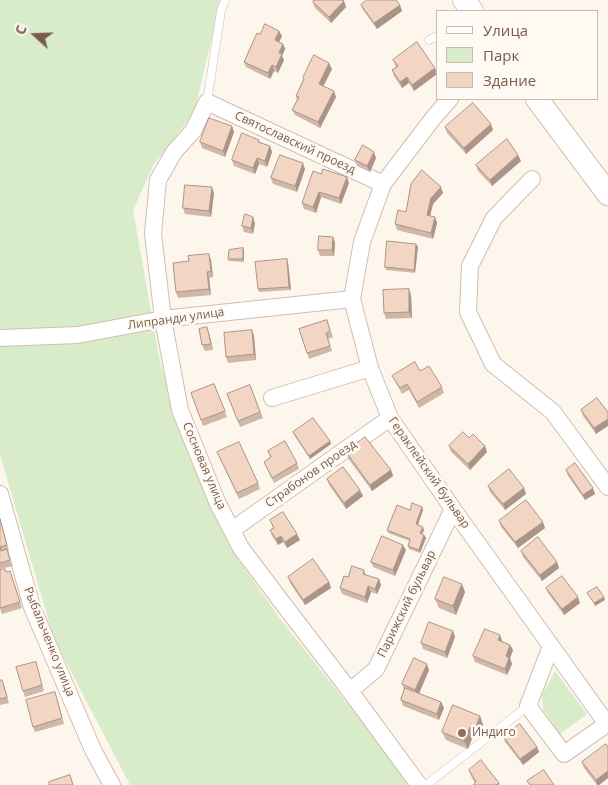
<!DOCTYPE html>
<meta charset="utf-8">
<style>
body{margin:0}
#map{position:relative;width:608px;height:785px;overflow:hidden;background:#fdf6ec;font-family:"Open Sans",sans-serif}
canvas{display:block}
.legend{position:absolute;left:436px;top:10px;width:162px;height:90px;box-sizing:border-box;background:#fffaf3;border:1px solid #cabbb1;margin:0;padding:6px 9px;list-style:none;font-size:15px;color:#7a5c4d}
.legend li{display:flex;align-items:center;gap:10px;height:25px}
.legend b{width:25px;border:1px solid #cabbb1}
.north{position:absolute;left:10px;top:10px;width:50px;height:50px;-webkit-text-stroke:4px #fffaf3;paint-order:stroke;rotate:290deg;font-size:14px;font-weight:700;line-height:20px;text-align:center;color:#7a5c4d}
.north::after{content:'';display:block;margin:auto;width:18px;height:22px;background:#7a5c4d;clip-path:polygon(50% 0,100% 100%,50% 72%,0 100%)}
</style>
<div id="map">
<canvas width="608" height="785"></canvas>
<ul class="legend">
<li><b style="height:6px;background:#fff"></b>Улица</li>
<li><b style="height:14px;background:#d8ecc9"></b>Парк</li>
<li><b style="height:14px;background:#f3d5c3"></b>Здание</li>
</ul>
<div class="north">С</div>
</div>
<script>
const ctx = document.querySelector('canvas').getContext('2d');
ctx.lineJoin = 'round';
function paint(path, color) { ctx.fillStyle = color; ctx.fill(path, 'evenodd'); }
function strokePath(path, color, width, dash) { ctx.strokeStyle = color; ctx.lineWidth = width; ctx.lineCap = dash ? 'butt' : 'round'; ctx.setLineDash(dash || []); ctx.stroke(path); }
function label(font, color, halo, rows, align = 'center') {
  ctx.font = font + ' "Open Sans",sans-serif'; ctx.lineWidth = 5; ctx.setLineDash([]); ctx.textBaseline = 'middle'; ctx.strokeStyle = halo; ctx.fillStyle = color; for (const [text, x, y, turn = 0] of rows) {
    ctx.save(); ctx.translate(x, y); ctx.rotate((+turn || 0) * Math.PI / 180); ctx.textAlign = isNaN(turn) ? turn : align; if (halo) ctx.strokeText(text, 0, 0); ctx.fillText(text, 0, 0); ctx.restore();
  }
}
paint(new Path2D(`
 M0,0h221l-27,113 -40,51 -21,46 27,152 28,89 43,98 50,71 131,165h-282l-76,-146 -54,-184z
 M555,671l32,43 -27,20 -17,-25 -1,-14z`), '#d8ecc9');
const lane = new Path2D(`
 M429,40l8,-4
 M207,102l14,-91 4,-11
 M426,785l102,-79`);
const street = new Path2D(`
 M450,99l-16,18 -51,67 -21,58 -10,57 18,69 20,50 63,91 154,215 -43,30 -36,-48 23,-60
 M532,179l-38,39 -24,48 -2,46 25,52 60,48 55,75
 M383,184l-176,-82 -14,29 -19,21 -16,28 -5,54 10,85 17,91 38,94 23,44 46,61 63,82 69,94
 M0,338l78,-3 85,-16 189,-20
 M272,398l98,-30
 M0,494l32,113 61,143 19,35
 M232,530l158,-112
 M350,691l26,-22 77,-160`);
const secondary = new Path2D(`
 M464,0l8,11
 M537,99l71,95`);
strokePath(lane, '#d1beb0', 9);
strokePath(street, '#d1beb0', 18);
strokePath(secondary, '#d6c0b0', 24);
strokePath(lane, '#fff', 8);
strokePath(street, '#fff', 16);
strokePath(secondary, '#fff', 22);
paint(new Path2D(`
 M313,2l33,5 -15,16 -16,-15z
 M361,5h39l2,6 -25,18 -14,-19z
 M260,34l22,2 -3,6 4,2 2,5 -3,7 2,4 -6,13 -4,-2 -4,8 -24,-12 -2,-5z
 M393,60l44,12v2l-23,17 -5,-8 -7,5 -8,-12 -2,-6 4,-3z
 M332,69l-9,17 13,11 -16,31 -25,-13 -3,-5 5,-10 -1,-4 7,-16v-2z
 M232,126l2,6 -9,25 -23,-9 -2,-6z
 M445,127l48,3 -27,24 -19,-21z
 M260,142l10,4 2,6 -5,15 -8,-3 -4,10 -21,-8 -2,-6z
 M376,158l-6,14 -13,-6 -2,-6z
 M521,161l-29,25 -14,-15 -2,-6z
 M305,169l-8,23 -24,-8 -2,-6z
 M321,174l28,9 -8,21 -20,-7 -5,16 -12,-4 -2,-6z
 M214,193l-3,24 -26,-3 -2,-6z
 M443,193l-10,11 -3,12 5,1 2,6 -4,16 -36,-9 -2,-6 11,-12z
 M255,223l-2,11 -9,-2 -2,-6z
 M333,237l2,6 -1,13h-14l-2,-6z
 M416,244l2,3 -3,26 -29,-3 -1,-3z
 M243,248l1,3v11l-15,-1 -1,-2z
 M211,260l2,17 -4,1 2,17 -33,3 -2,-6z
 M288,262l3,28 -32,2 -1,-3z
 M411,295l1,23 -26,1 -2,-6z
 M327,320l6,17 -5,2 4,12 -23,8 -10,-30z
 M252,330l2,6 2,24 -28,3 -2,-6z
 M209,333l4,17 -8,1 -3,-6z
 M420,371l22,16 2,6 -25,15 -10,-18 -7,4 -7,-13 -3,-5z
 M214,384l13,33 -24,9 -12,-33z
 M250,385l13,33 -23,9 -13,-33z
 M597,398l-1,36 -13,-18 -2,-6z
 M293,432l37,9 1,3 -21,15 -16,-24z
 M469,438l16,8 2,6 -17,18 -19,-18 -2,-6z
 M268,451l29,12 2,6 -25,14 -10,-21 6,-5z
 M217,452l41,31 2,6 -21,10z
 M346,452l45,18 2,6 -21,15 -24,-33z
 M566,470l29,24 -10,6 -17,-24z
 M327,479l36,17 -17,13 -17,-24z
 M488,486l36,2 2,6 -21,16 -15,-18z
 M422,507l1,3 -5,15 6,5 -2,4 2,1 2,3 -6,15 -11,-4 -1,-3 2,-5 -22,-8 -1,-3 23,-20z
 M0,518l9,33h-1l5,15 -13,3z
 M270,520l30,20 -13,8 -4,-6 -5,3 -6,-9 -2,-6 3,-2z
 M499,521l46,7 -27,20 -17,-21z
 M406,550l-11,26 -22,-9 -2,-5z
 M521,551l36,11 2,6 -17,13 -19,-24z
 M364,570l2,5 13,4 2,6 -4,9 -6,-2 -4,11 -25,-9 -2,-6 8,-11z
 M6,572l6,5 10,31 -20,6 -2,-6z
 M288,577l41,5 2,6 -26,17 -15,-22z
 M546,588l34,15 -16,12 -16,-22z
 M465,592l-9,23 -17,-7 -4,-9z
 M453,631l2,6 -8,21 -24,-9 -2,-6z
 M502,640v1l8,4 3,5 -3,8 2,6 -5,11 -32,-13 -2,-6z
 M36,662l8,29 -19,6 -2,-6z
 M429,670l-10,23 22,9 3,6 -5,12 -36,-14 -2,-6 3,-10 -2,-6z
 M0,680l4,5 5,18 -9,2z
 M57,698l7,26 -29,8 -2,-5z
 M480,716l3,9 -5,13 -5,-2 -5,13 -22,-9 -4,-8z
 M503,736l34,11 2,5 -16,13 -18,-23z
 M608,747v31l-9,7h-2l-13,-17 -2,-6z
 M469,770l30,13 1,2h-27l2,-2 -4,-7z`), '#d1b7a8');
paint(new Path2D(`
 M344,1l2,6 -15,16 -2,-6z
 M400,5l2,6 -25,18 -3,-6z
 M279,31l3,5 -5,10 -2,-6z
 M283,44l2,5 -3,7 2,4 -6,13 -2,-6 3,-14z
 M329,63l3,6 -10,20 -3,-5z
 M272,65l2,6 -4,8 -2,-6z
 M435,68l2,6 -23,17 -2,-6z
 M407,77l2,6 -7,5 -2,-6z
 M334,91l2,6 -16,31 -2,-6z
 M491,124l2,6 -27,24 -2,-6z
 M232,126l2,6 -9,25 -2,-6z
 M270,146l2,6 -5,15 -2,-6z
 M374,152l2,6 -6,14 -3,-6z
 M518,155l3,6 -29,25 -2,-6z
 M257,158l2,6 -4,10 -2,-6z
 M303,163l2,6 -8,23 -2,-6z
 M347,177l2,6 -8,21 -2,-6z
 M212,187l2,6 -3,24 -2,-6z
 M441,187l2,6 -10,11 -4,16 -2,-5 4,-17z
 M319,192l2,5 -5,16 -3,-6z
 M253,217l2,6 -2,11 -2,-6z
 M435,217l2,6 -4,16 -2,-6z
 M333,237l2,6 -1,13 -2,-6z
 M416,244l2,3 -3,26 -1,-3z
 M243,248l1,3v11l-1,-3z
 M209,254l2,6 2,17 -2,-6z
 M287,259l1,3 3,28 -2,-3z
 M207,272l2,6 2,17 -2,-6z
 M409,289l2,6 1,23 -3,-6z
 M207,327l2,6 4,17 -2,-6z
 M252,330l2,6 2,24 -2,-6z
 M608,419v7l-12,8 -2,-6z
 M330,441l1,3 -21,15 -1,-3z
 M485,446l2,6 -17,18 -2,-6z
 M391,470l2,6 -21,15 -2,-6z
 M524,488l2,6 -21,16 -2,-6z
 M593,488l2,6 -10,6 -2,-5z
 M360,490l3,6 -17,13 -2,-6z
 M422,507l1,3 -6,17 -1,-3z
 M543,522l2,6 -27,20 -3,-6z
 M423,527l1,3 -3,6 -1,-3z
 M297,534l3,6 -13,8 -2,-6z
 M424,535l2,3 -6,15 -1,-3z
 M281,536l2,6 -5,3 -2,-6z
 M403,545l3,5 -11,26 -2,-6z
 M557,562l2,6 -17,13 -2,-6z
 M379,579l2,6 -4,9 -2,-5z
 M329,582l2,6 -26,17 -2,-5z
 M462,584l3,8 -9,23 -3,-9z
 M368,586l3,6 -4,11 -2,-6z
 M578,597l2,6 -16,12 -2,-6z
 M604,597l1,3 -10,6 -1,-3z
 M453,631l2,6 -8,21 -2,-6z
 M500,635l2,5 -2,6 -2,-6z
 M510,645l3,5 -3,8 2,6 -5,11 -2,-6 1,-13z
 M427,664l2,6 -11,26 -3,-6z
 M441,702l3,6 -5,12 -2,-6z
 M480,716l3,9 -5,13 -3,-9z
 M470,727l3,9 -5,13 -4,-8z
 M537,747l2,5 -16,13 -3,-6z
 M608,771v7l-9,7h-2l-1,-5z`), '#aa9588');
const building = new Path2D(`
 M314,0h29l1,1 -15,16 -16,-15z
 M367,0h29l4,5 -26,18 -13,-18z
 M265,24l14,7 -4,9 8,4 -4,9 3,1 -6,13 -4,-2 -4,8 -24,-11 13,-29 3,1z
 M417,42l18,26 -23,17 -5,-8 -7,5 -8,-12 6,-4 -5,-6z
 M314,55l15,8 -10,21 15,7 -16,31 -26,-12 7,-13 -3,-1 8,-17 -1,-1z
 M473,103l18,21 -27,24 -19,-21z
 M209,118l23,8 -9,25 -23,-9z
 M242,133l17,7 -1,2 12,4 -5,15 -8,-3 -4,10 -21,-8z
 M507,139l11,16 -28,25 -14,-15z
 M363,145l11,7 -7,14 -12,-6z
 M280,155l23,8 -8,23 -24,-8z
 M323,169l24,8 -8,21 -20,-6 -6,15 -11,-4 11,-32 8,3z
 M422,170l19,17 -10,11 -4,17 8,2 -4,16 -36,-9 3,-14 8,2 5,-28z
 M185,185l27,2 -3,24 -26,-3z
 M245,214l8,3 -2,11 -9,-2z
 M319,236l14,1 -1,13h-14z
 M387,241l29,3 -2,26 -29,-3z
 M243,248v11h-15l1,-9z
 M209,254l2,17 -4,1 2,17 -33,3 -3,-29 16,-2 -1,-5z
 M287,259l2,28 -31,2 -3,-27z
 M409,289v23l-25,1 -1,-23z
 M327,320l3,11 -4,2 4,13 -23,7 -8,-24z
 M207,327l4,17 -9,1 -3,-16z
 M252,330l2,24 -28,3 -2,-24z
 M415,362l5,9 9,-5 13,21 -25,15 -10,-18 -7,4 -8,-12z
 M214,384l11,27 -24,9 -10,-27z
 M250,385l10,27 -22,9 -11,-27z
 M597,398l11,14v7l-14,9 -13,-18z
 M313,418l17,23 -21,15 -16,-24z
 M463,432l6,6 4,-4 12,12 -17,18 -19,-18z
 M365,437l26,33 -21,15 -24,-33z
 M285,441l12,22 -25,15 -8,-16 7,-5 -3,-6z
 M239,442l19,41 -21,10 -20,-41z
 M575,463l18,25 -10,7 -17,-25z
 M343,467l17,23 -16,13 -17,-24z
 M509,469l15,19 -21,16 -15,-18z
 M526,500l17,22 -28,20 -16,-21z
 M412,503l10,4 -6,17 7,3 -3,6 4,2 -5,15 -11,-4 2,-7 -23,-9 10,-25 13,5z
 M283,512l14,22 -12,8 -4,-6 -5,3 -6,-9 4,-2 -4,-8z
 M0,519l7,26 -7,2 1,4 6,-2 3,11 -10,3z
 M382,536l21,9 -10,25 -22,-8z
 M538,537l19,25 -17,13 -19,-24z
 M313,559l16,23 -26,18 -15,-23z
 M352,566l12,4 -1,4 16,5 -4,10 -7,-3 -3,11 -25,-9 4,-12 4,1z
 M5,569l1,3 4,-1 10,31 -20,6v-38z
 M562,576l16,21 -16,12 -16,-21z
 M444,577l18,7 -9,22 -18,-7z
 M597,587l7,10 -10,6 -7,-10z
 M429,622l24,9 -8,21 -24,-9z
 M485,629l15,6 -2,5 12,5 -4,11 3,2 -4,11 -32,-13z
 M414,658l13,6 -12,26 -13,-6z
 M36,662l6,23 -19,6 -7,-24z
 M0,680h2l5,17 -7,2z
 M405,688l36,14 -4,12 -36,-14z
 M55,692l7,26 -29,9 -7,-27z
 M453,705l27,11 -5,13 -5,-2 -6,14 -22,-9z
 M520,724l17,23 -17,12 -17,-23z
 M606,744l2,3v24l-12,9 -14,-18z
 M481,760l18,23 -3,2h-23l3,-3 -7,-12z
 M544,770l10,15h-24l-3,-4z
 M70,775l3,10h-24v-3z`);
paint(building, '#f3d5c3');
strokePath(building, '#aa9588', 1);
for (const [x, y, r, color] of [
 [462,733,5,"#8d6e63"]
]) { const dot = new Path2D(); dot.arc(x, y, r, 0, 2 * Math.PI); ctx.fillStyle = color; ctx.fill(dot); strokePath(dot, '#fffaf3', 2); }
label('12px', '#7a5c4d', '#fffaf3', [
 ["Святославский проезд",295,143,25],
 ["Липранди улица",176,319,-8],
 ["Сосновая улица",204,466,67],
 ["Гераклейский бульвар",429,473,55],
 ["Страбонов проезд",311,474,-35],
 ["Парижский бульвар",407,604,-64],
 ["Рыбальченко улица",49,642,68]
]);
label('12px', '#785e54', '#fffaf3', [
 ["Индиго",472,733]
], 'left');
</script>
